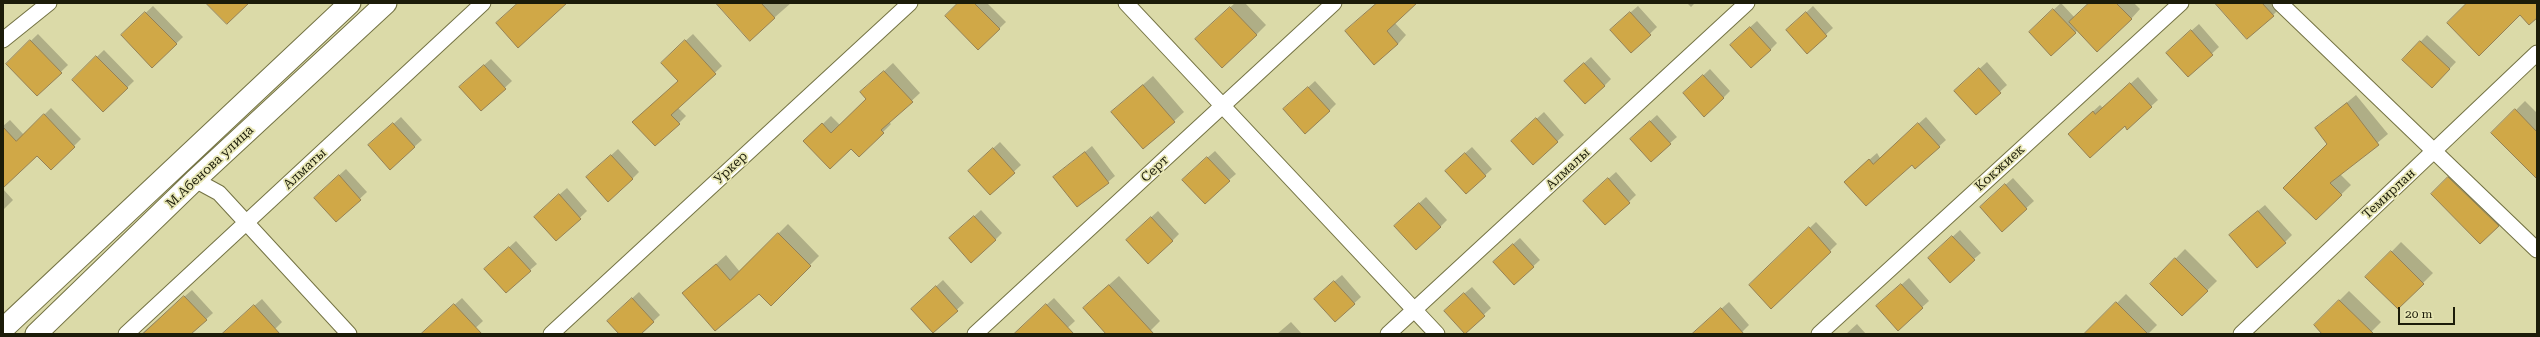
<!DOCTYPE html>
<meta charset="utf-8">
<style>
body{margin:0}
#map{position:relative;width:2540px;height:337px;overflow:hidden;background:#dbdaa8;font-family:"Roboto Serif",serif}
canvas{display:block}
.frame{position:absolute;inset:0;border:4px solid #1c1c09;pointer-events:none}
.scale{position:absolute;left:2398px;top:307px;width:57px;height:18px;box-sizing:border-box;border:2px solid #1c1c09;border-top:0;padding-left:5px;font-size:12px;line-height:14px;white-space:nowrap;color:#1c1c09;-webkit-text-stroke:3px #e8e7b5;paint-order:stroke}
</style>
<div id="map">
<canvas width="2540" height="337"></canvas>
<div class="frame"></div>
<div class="scale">20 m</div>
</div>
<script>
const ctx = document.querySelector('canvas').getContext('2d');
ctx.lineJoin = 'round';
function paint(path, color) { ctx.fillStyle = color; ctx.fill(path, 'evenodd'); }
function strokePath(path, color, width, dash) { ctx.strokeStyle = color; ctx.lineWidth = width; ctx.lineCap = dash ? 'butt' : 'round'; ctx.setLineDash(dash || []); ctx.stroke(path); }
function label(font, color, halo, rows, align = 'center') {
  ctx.font = font + ' "Roboto Serif",serif'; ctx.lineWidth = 3.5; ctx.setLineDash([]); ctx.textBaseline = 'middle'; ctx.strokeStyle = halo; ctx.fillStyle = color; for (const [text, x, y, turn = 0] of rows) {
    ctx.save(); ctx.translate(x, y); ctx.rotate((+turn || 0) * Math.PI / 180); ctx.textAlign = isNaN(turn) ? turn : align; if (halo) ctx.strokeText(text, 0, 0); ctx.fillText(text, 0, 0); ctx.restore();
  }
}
paint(new Path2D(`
 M725,3h66l-41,36z
 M960,3h27l19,19 -28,27z
 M1235,3h10l21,22 -10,10 -50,-5z
 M1377,3h39l-22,19 12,13 -8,9 -52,-13z
 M1687,3h8l-4,4z
 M2061,3l14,15 15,-15h44l6,6 -9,10 -53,11 -27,24 -14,-29z
 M2216,3h64l2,3 -9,9z
 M153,6l30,31 -31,30 -30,-32z
 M1638,6l19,21 -26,25 -13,-29z
 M1813,6l20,22 -26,24 -13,-28z
 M1757,21l20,22 -7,7 -32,-12z
 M2199,24l20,23 -31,29 -14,-30z
 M38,34l30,31 -31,30 -30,-31z
 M693,34l29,32 -44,42 8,8 -7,7 -45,-1 45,-41 -10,-25z
 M2427,35l29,27 -17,18 -36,-20z
 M104,50l30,31 -31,30 -30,-31z
 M1591,57l20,22 -7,7 -32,-12z
 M491,59l21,22 -31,29 -14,-30z
 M1987,62l20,23 -31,29 -13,-30z
 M893,63l27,30 -31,29 2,2 -8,8 -32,15 -46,-6 26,-25 9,9 27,-26 3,-15z
 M1710,69l20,22 -7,7 -32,-11z
 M1153,76l31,36 -40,36 -22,-45z
 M2138,77l20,23 -31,28 -2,-3 -49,2 24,-22 3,3z
 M1315,81l21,23 -7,7 -38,-8z
 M2356,95l32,39 -48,40 11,11 -35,34 13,-75 -13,-16z
 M2525,101l12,12v54l-44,-34z
 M51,108l30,31 -30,30 -14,-15 -34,33v-61l7,-6 14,15z
 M1544,112l20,23 -31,29 -13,-30z
 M1657,115l20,22 -7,6 -32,-11z
 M401,117l21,23 -32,28 -13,-29z
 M1926,117l20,23 -31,28 -3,-4 -60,11 25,-22 3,5z
 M1000,142l21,23 -31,29 -14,-30z
 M1092,146l23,30 -7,6 -53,-5z
 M1472,147l20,22 -26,24 -13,-29z
 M618,149l21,23 -7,7 -38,-8z
 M1215,151l21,23 -7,6 -39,-7z
 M2458,168l50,48 -10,10 -65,-32z
 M346,169l21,23 -31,29 -14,-30z
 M1616,172l20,23 -30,29 -15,-30z
 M2013,178l21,23 -32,29 -13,-30z
 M567,188l20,23 -31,29 -14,-30z
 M3,189l10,11 -10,10z
 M1426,197l21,23 -7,7 -38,-8z
 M2265,205l27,30 -7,7 -48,-14z
 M981,210l21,23 -7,7 -38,-8z
 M1158,211l21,23 -7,7 -38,-8z
 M1816,222l21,22 -65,64 -21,-23z
 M788,224l31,32 -48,48 -12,-12 -75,1 42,-38 14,17z
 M1960,230l21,23 -7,6 -38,-7z
 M1520,238l20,22 -26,24 -13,-29z
 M516,241l21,23 -7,6 -38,-7z
 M2401,242l32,31 -35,35 -31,-31z
 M2185,249l32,32 -35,34 -31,-31z
 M1342,275l19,22 -26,24 -13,-29z
 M1119,276l41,45 -13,13h-40l-14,-35z
 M1909,278l20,23 -31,28 -14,-29z
 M943,280l21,23 -31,29 -14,-30z
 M1472,287l19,21 -26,24 -13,-28z
 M192,290l21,23 -23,21h-49z
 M2349,291l32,31 -12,12h-46l-8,-9z
 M639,292l21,23 -20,19h-19l-6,-20z
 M2126,294l31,31 -9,9h-50l-6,-6z
 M462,298l21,23 -14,13h-32l1,-14z
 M1054,298l21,23 -14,13h-32l1,-14z
 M262,299l20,23 -12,12h-34l1,-13z
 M1729,302l20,23 -9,9h-40l4,-10z
 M1291,322l11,12h-25z
 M1857,324l9,10h-20z`), '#0003');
const building = new Path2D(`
 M206,3h43l-22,21z
 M518,3h49l-49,45 -22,-25z
 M716,3h45l14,15 -25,23z
 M958,3h16l26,26 -22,21 -33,-34z
 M1377,3h40l-30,28 11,13 -24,21 -29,-34z
 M2089,3h27l16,16 -35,33 -28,-30z
 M2215,3h47l12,13 -27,23z
 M2467,3h70v15l-8,7 -9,-10 -41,41 -32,-33z
 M1230,7l27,28 -35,33 -27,-29z
 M2053,9l23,24 -25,23 -22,-24z
 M145,12l32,32 -25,24 -31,-33z
 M1630,12l21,23 -20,18 -21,-23z
 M1806,12l21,24 -20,18 -21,-24z
 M1750,27l21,23 -20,18 -21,-23z
 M2191,30l22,25 -25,22 -22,-24z
 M30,40l32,33 -25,23 -31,-32z
 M685,40l31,34 -45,41 9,9 -25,22 -23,-24 46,-41 -17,-18z
 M2420,41l30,28 -18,19 -30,-28z
 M96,56l32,32 -25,24 -31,-32z
 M1584,63l21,23 -20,18 -21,-23z
 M484,65l22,24 -25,22 -22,-24z
 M1979,68l22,25 -25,22 -22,-24z
 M884,71l29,31 -32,28 3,3 -25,24 -8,-8 -21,20 -27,-28 19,-18 9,10 35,-34 -6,-7z
 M1703,75l21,23 -20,19 -21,-24z
 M2130,83l22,24 -25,23 -2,-4 -35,32 -22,-24 25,-23 2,3z
 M1143,85l32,37 -32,27 -32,-37z
 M1308,87l22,24 -25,23 -22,-25z
 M2347,103l32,42 -49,38 12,12 -26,25 -33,-32 44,-44 -12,-16z
 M2515,109l22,23v47l-46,-46z
 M44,114l31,33 -24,23 -14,-14 -34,32v-61l13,14z
 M1536,118l22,24 -25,23 -22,-24z
 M1650,121l21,23 -20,18 -21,-23z
 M393,123l22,24 -25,23 -22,-25z
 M1918,123l22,24 -25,22 -3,-4 -46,41 -22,-24 25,-23 4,5z
 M993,148l22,25 -25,22 -22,-24z
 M1085,152l24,31 -32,24 -24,-30z
 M1465,153l21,23 -20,18 -21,-23z
 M611,155l22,24 -25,23 -22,-25z
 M1207,157l23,24 -25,23 -23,-24z
 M339,175l22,25 -25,22 -22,-24z
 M2448,177l51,49 -19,18 -49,-50z
 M1608,178l22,25 -25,22 -22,-24z
 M2005,184l22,25 -25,23 -22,-25z
 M559,194l22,25 -25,22 -22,-24z
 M1419,203l22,24 -25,23 -22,-24z
 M2258,211l28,32 -29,25 -28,-33z
 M974,216l22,24 -25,23 -22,-25z
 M1151,217l22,24 -25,23 -22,-24z
 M1809,227l22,25 -60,57 -22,-24z
 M778,233l33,33 -40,40 -12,-12 -44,37 -33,-38 34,-29 14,16z
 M1952,236l23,24 -25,23 -22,-25z
 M1513,244l21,23 -20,18 -21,-23z
 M509,247l22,24 -25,22 -22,-24z
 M2391,251l33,33 -26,25 -33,-32z
 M2175,258l33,33 -26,25 -32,-32z
 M1334,281l21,23 -20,18 -21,-23z
 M1901,284l22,24 -25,23 -22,-25z
 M1109,285l45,49h-48l-23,-26z
 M936,286l22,25 -25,22 -22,-24z
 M1464,293l21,23 -20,18 -21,-23z
 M184,296l23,24 -16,14h-48z
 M632,298l22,24 -13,12h-22l-12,-13z
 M2339,300l35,34h-52l-8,-9z
 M2116,302l32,32h-64z
 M454,304l28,30h-61z
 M1046,304l28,30h-60z
 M254,305l26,29h-58z
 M1721,308l23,26h-52z`);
paint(building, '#d0a847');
strokePath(building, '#958155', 1);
const street = new Path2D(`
 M1126,3l311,331
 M2280,3l257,247
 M3,40l46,-37
 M195,180l24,13 130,141
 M126,334l357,-331
 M551,334l359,-331
 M975,334l359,-331
 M1388,334l359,-331
 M1819,334l362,-331
 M2241,334l296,-281`);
const secondary = new Path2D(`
 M3,329l347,-326
 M36,334l159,-154 191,-177`);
strokePath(street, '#747344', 17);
strokePath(secondary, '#747344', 23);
strokePath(street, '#fff', 15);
strokePath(secondary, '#fff', 21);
label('13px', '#1c1c09', '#e8e7b5', [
 ["М.Абенова улица",210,167,-43],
 ["Уркер",731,168,-43],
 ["Кокжиек",2000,168,-42],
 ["Алматы",305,169,-43],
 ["Серт",1155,169,-43],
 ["Алмалы",1568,169,-43],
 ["Темирлан",2389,194,-43]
]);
</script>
